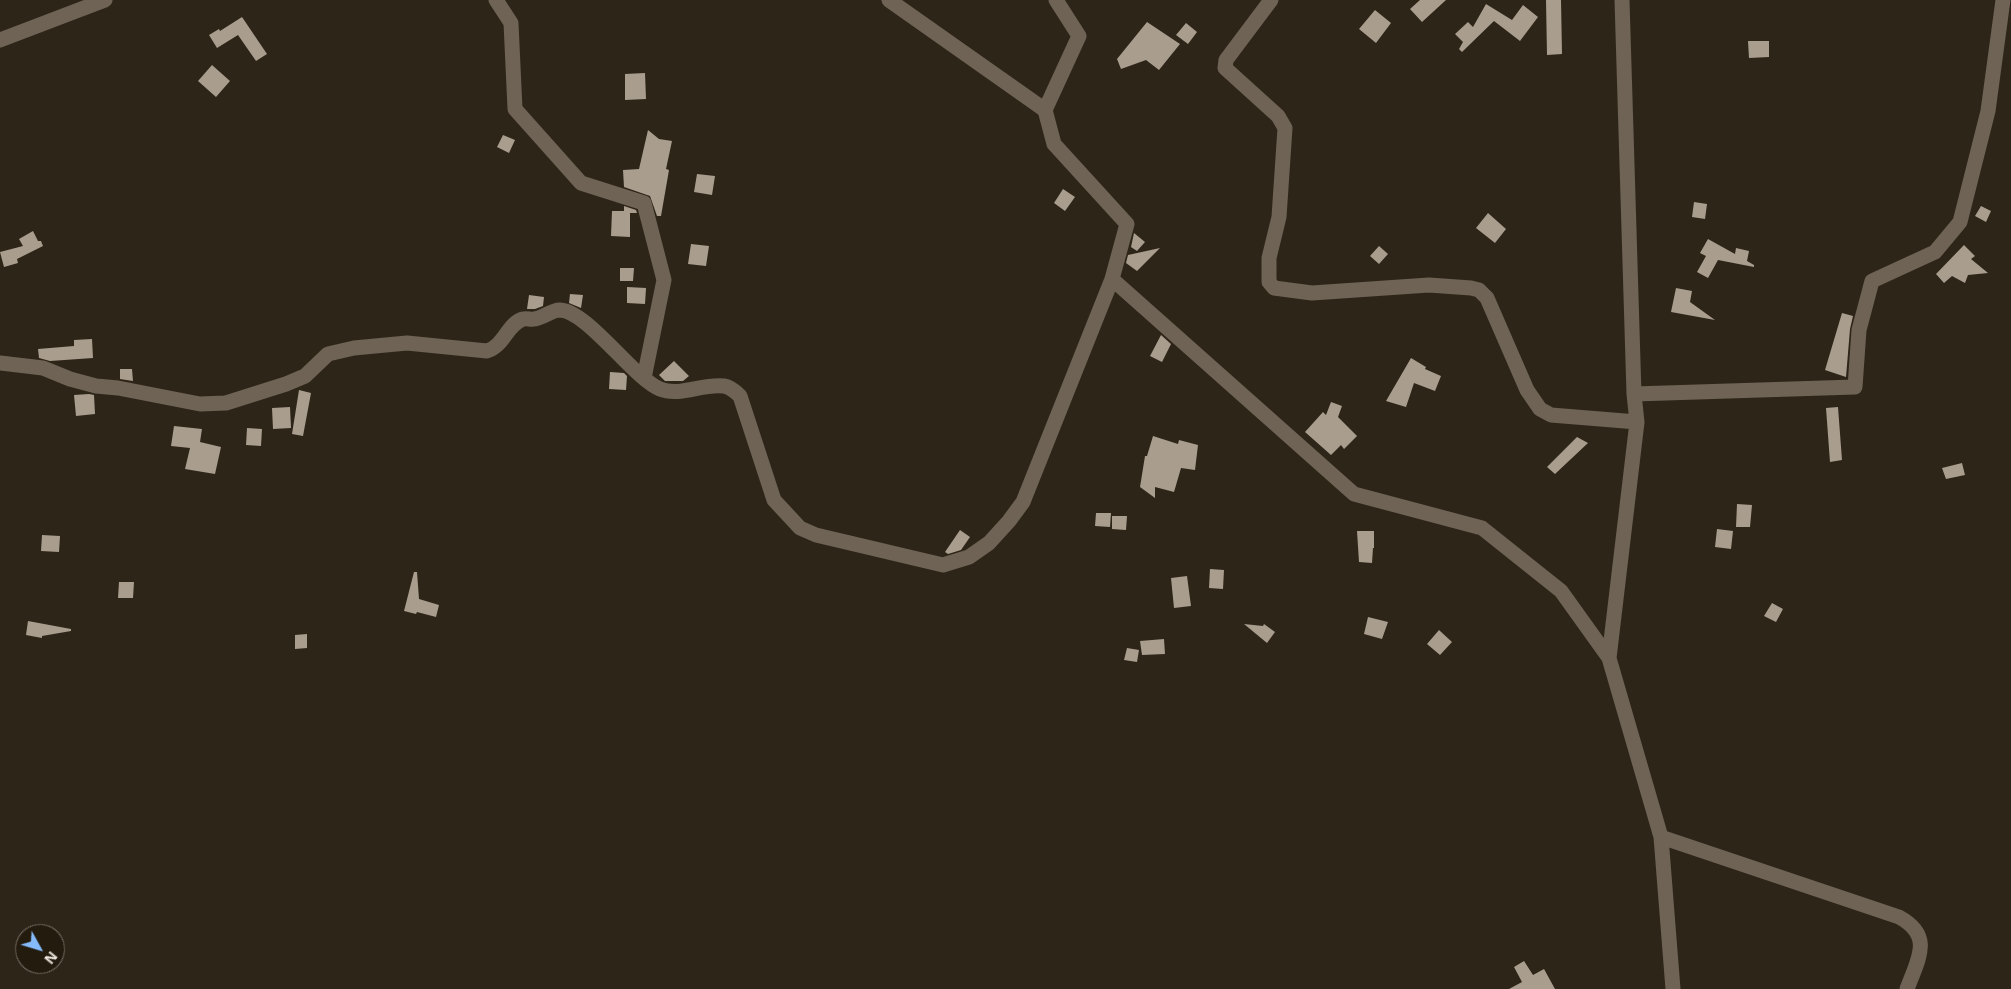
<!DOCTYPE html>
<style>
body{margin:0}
#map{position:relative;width:2011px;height:989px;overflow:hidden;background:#2e2519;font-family:"Open Sans",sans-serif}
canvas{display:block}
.north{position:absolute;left:15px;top:924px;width:50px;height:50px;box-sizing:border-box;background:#241b0f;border:1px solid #766e63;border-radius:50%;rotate:129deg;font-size:14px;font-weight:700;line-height:20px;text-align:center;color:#f1eae2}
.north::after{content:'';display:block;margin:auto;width:18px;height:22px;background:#86bbfb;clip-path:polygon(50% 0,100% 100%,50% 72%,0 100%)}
</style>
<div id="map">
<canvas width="2011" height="989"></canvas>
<div class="north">N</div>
</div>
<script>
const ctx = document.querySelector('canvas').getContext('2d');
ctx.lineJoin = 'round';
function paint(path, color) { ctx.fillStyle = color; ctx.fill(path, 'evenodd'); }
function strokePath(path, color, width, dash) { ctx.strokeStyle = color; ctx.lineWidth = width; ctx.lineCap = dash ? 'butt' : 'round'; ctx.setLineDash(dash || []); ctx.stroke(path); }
paint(new Path2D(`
 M1420,0h26l-24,22 -12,-13z
 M1546,0h15l1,54 -15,1z
 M1486,4l26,16 11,-15 15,12 -18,24 -26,-20 -32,31 -3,-3 4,-7 -8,-8 13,-12 5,5z
 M1375,10l16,13 -15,20 -17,-14z
 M242,17l25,37 -11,7 -18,-26 -21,13 -8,-13 10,-6 1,2z
 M1147,22l33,22 -21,26 -13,-10 -25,9 -4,-10z
 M1186,23l11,9 -9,12 -12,-9z
 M1748,41h21v16l-20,1z
 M212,65l18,16 -14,16 -18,-16z
 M645,73l1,26 -21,1v-26z
 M648,130l11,9 13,2 -6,28 3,1 -8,46h-4l-7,-20 -26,-9 -1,-17 16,-1z
 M503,135l12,5 -6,13 -12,-6z
 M697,174l18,2 -3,19 -18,-3z
 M1063,189l12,8 -10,14 -11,-8z
 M1694,202l13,2 -2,15 -13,-2z
 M624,206l12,4 1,3h-7v24l-19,-1 1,-25h12z
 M1981,206l10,5 -5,11 -11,-6z
 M1488,213l18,16 -11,14 -19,-15z
 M33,231l5,10h3l2,5 -26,13 1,4 -14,4 -4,-15 23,-6 -4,-7z
 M1134,233l11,9 -8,9 -6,-4z
 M1708,239l27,15 1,-6 13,3 -2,10 7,4v2l-36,-7 -10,18 -11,-6 9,-16 -6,-3z
 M691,244l18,2 -3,20 -18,-2z
 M1964,245l11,11 -4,3 17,14 -20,2 -3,8 -13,-7 -8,7 -8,-9z
 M1379,246l9,8 -9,10 -9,-8z
 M1160,248l-23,23 -11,-8 2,-8z
 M620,268h14l-1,13h-13z
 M627,287l19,1 -1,16 -18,-1z
 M1676,288l16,3 -2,11 25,18 -44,-8z
 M570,294l13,1 -2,13 -12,-5z
 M529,295l15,2 -1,9 -8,3h-8z
 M1842,313l11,3 -3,13 -4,48 -21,-7z
 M1161,335l10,9 -9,18 -12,-6z
 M92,339l1,19 -43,3 -11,-3 -1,-9 36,-3v-6z
 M1411,358l15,9 -1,2 16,7 -6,15 -21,-8 -8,24 -20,-6z
 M674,361l15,15 -6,5h-18l-6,-6z
 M120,369h12l1,12 -13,-2z
 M610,372l14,1 3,3 -1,14 -17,-1z
 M299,390l12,3 -8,43 -11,-2z
 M89,394l5,1 1,19 -19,2 -2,-21z
 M1331,402l11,4 -4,11 19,19 -13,13 -3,-4 -10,10 -26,-23 18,-20 3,3z
 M290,407l1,21 -18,1 -1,-21z
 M1838,407l4,53 -12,2 -4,-54z
 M174,426l28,3 -2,13 21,5 -6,27 -30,-5 5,-21 -19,-2z
 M247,428l15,1 -1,17 -15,-1z
 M1153,436l25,8 1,-4 19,5 -3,25 -14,-2 -7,24 -19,-5v11l-15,-11 5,-31h2z
 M1577,437l11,6 -33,31 -8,-7z
 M1962,463l3,12 -19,4 -4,-11z
 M1737,504l15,1 -2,22h-14z
 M1096,513h15l-1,14 -15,-1z
 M1112,516h15l-1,14 -14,-1z
 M1717,529l16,2 -2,18 -16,-2z
 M960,530l10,7 -9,13 -13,4 -3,-2z
 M1357,531h17v17h-1l-1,15 -13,-1z
 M42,535l18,1 -1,16 -18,-1z
 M1210,569l14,1 -1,19 -14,-1z
 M414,572h3l2,27 20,6 -3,12 -19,-5 -1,2 -12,-3z
 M1187,576l4,30 -17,2 -3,-30z
 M119,582h15l-1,16h-15z
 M1772,603l11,6 -7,13 -12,-6z
 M1368,617l20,5 -6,17 -18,-5z
 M28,621l43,8v2l-29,5v2l-16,-3z
 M1244,624l19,2 1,-2 11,8 -8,11z
 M1439,630l13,12 -12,13 -13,-11z
 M307,634v14l-12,1v-14z
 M1164,639l1,15 -23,1 -2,-14z
 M1127,648l12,2 -2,12 -13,-2z
 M1524,961l9,14 11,-6 11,20h-46l13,-7 -8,-15z`), '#a99d8e');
strokePath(new Path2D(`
 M496,0l15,23 4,86 66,74 63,20 20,77 -20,98
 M889,0l156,110
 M1056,0l23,36 -34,74 9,34 73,80 -15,55 242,215 128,34 79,63 48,67
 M1271,0l-45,60 -1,8 53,48 7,12 -6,89 -10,41v24l5,6 38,5 117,-8 42,3 8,2 8,8 40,92 13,19 11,6 86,7
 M1622,0l12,394 3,28 -28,236 52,179 12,152
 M0,40l105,-40
 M0,363l43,5 27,11 26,7 22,2 82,16 26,-1 60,-19 19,-8 23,-22 26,-6 53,-5 80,8c18,-6 20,-27 36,-32 4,-1 8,1 11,0 9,-1 16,-8 25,-9 27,-1 75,69 101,79 20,8 43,-6 64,-3 6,1 12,6 16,10l34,104 26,28 16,7 127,30 26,-8 20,-14 20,-22 14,-19 89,-223
 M1634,394l221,-7 4,-57 13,-49 63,-29 25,-30 28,-111 15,-111
 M1661,837l238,80c35,19 19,42 8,72`), '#6e6355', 15);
</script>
